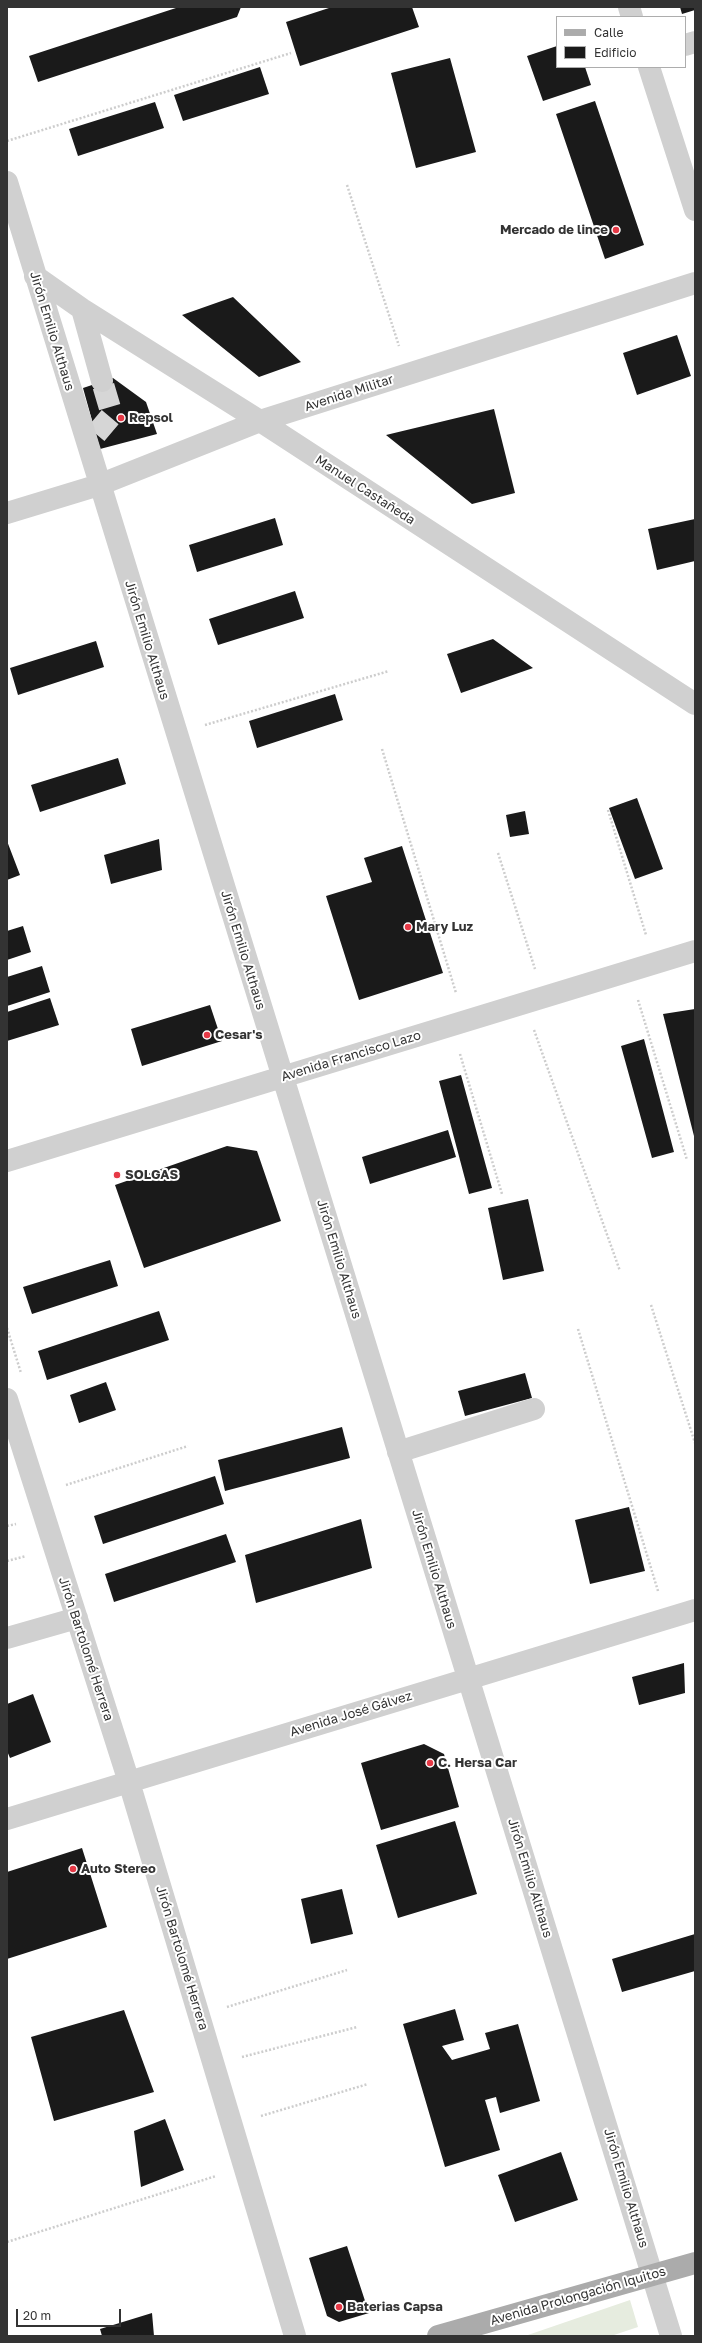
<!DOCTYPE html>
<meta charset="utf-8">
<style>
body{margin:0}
#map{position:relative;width:702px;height:2343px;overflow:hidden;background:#fff;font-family:"Golos Text",sans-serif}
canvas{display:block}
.frame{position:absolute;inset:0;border:8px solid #333;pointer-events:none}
.legend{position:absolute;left:556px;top:16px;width:130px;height:52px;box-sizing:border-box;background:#fff;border:1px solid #adadad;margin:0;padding:5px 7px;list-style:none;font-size:12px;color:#333}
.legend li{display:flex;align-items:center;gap:8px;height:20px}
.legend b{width:20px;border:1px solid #adadad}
.scale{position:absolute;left:16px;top:2309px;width:105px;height:18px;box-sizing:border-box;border:2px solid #333;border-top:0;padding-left:5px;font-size:12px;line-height:14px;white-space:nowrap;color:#333;-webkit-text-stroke:3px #fff;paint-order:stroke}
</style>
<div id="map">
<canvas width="702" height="2343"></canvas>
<div class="frame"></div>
<ul class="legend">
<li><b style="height:5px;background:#ababab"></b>Calle</li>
<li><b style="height:11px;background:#1a1a1a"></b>Edificio</li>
</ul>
<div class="scale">20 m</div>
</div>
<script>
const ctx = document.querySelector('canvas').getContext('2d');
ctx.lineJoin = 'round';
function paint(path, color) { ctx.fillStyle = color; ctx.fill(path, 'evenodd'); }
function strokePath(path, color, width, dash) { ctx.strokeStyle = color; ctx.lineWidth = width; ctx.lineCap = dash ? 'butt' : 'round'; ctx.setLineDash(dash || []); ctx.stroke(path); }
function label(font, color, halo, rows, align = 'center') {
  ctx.font = font + ' "Golos Text",sans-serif'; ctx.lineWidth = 4; ctx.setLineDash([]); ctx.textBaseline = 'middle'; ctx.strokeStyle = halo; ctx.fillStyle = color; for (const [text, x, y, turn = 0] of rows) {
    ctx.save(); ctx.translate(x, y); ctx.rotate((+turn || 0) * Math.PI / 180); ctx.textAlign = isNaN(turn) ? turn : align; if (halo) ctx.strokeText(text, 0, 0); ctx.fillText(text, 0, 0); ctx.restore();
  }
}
paint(new Path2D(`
 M630,2300l8,27 -27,9h-86z`), '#e6ecdf');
paint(new Path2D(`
 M179,7h62l-4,10 -199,65 -9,-26z
 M332,7h80l7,20 -119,39 -14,-44z
 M680,7h15v3l-13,4z
 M557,46v21h28l6,18 -48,16 -16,-45z
 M450,58l26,94 -60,16 -25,-95z
 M260,67l9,27 -86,27 -9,-26z
 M595,101l49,144 -39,14 -49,-145z
 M155,102l9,26 -86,28 -9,-27z
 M233,297l68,65 -42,15 -77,-62z
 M677,335l14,41 -54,19 -14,-42z
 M113,378l33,24 11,32 -57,15 -17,-61z
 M494,409l21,84 -43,11 -86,-69z
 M275,518l8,27 -86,27 -8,-27z
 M695,519v42l-38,9 -9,-41z
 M295,591l9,27 -86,27 -9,-26z
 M493,639l40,29 -72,25 -14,-39z
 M96,641l8,26 -86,28 -8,-27z
 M335,694l8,26 -86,28 -8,-27z
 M118,758l8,26 -86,28 -9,-27z
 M637,798l26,71 -28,10 -26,-71z
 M525,811l4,23 -19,3 -4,-22z
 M159,839l3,31 -51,14 -7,-29z
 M7,841l13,34 -13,5z
 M402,846l41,127 -84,27 -33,-104 46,-14 -8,-24z
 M23,926l8,26 -24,8v-29z
 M42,966l8,26 -43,14v-29z
 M50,998l9,27 -52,16v-29z
 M210,1005l12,36 -80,25 -11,-37z
 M695,1009v127h-1l-31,-122z
 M644,1039l30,113 -22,6 -31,-112z
 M461,1075l31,113 -23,6 -30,-113z
 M448,1130l8,27 -86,27 -8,-27z
 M227,1146l30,5 24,70 -137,47 -29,-83z
 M528,1199l16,72 -41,9 -15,-72z
 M110,1260l8,26 -86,28 -9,-27z
 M159,1311l10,29 -122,40 -9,-29z
 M525,1373l7,25 -67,18 -7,-25z
 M106,1382l10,28 -37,13 -9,-28z
 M342,1427l8,31 -125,33 -7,-31z
 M215,1476l9,28 -121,40 -9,-28z
 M629,1507l16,64 -55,13 -15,-64z
 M361,1519l11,49 -116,35 -11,-48z
 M226,1534l10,28 -122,40 -9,-28z
 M684,1663l1,30 -46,12 -7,-28z
 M33,1694l18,48 -41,16 -3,-7v-47z
 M424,1744l20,10 15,53 -78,23 -20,-67z
 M455,1821l22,73 -79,24 -22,-73z
 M82,1848l25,79 -100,32v-87z
 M342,1889l11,45 -42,10 -10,-45z
 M695,1934v37l-73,21 -10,-33z
 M455,2009l9,31 -22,6 10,14 38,-11 -5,-16 33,-9 22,77 -40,12 -4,-16 -11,3 15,50 -55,17 -42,-143z
 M124,2010l30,82 -100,29 -23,-84z
 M165,2119l19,51 -43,17 -7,-56z
 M561,2152l17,48 -63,22 -17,-47z
 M347,2246l22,67 -30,9 -12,-6 -18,-58z
 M152,2313l2,23h-52l-2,-7z`), '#1a1a1a');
strokePath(new Path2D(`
 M96,434l16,-19 -10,-34`), '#d6d6d6', 22, [22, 11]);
strokePath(new Path2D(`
 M7,141l284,-88
 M347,185l52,161
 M205,725l184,-54
 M382,749l74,244
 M608,810l38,125
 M498,853l37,116
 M638,1000l49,160
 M534,1030l86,241
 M460,1054l42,140
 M651,1305l44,138
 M7,1328l14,45
 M578,1329l80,262
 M66,1485l122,-39
 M7,1526l9,-2
 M7,1561l19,-5
 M227,2007l120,-37
 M242,2057l115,-30
 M261,2116l107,-32
 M7,2242l209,-66`), '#cdcdcd', 2.5, [2, 2]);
strokePath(new Path2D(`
 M629,7l3,10
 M685,45l10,-3
 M649,67l46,143
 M7,182l664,2154
 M35,276l47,33 178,112 435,283
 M82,309l20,72
 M7,513l92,-28 161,-64 435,-138
 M7,1161l688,-210
 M7,1399l122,383 166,554
 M398,1452l136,-43
 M7,1638l70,-20
 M7,1819l688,-209`), '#d0d0d0', 22);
strokePath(new Path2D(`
 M438,2336l257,-73`), '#ababab', 22);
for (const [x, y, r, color] of [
 [616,230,4,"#e63946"],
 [121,418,4,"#e63946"],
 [408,927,4,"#e63946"],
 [207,1035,4,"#e63946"],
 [117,1175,4,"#e63946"],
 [430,1763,4,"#e63946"],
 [73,1869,4,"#e63946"],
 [339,2307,4,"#e63946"]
]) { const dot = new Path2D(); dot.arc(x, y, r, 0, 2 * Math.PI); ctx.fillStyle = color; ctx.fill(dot); strokePath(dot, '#fff', 1.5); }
label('bold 13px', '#333', '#fff', [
 ["Mercado de lince",608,230,"right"],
 ["Repsol",129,418],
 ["Mary Luz",416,927],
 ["Cesar's",215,1035],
 ["SOLGAS",125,1175],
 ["C. Hersa Car",438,1763],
 ["Auto Stereo",81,1869],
 ["Baterias Capsa",347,2307]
], 'left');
label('13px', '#333', '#fff', [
 ["Jirón Emilio Althaus",52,331,73],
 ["Avenida Militar",349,393,-18],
 ["Manuel Castañeda",365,490,33],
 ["Jirón Emilio Althaus",147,640,73],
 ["Jirón Emilio Althaus",243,950,73],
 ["Avenida Francisco Lazo",351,1056,-17],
 ["Jirón Emilio Althaus",339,1259,73],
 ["Jirón Emilio Althaus",434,1569,73],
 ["Jirón Bartolomé Herrera",86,1649,72],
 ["Avenida José Gálvez",351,1714,-17],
 ["Jirón Emilio Althaus",530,1878,73],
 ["Jirón Bartolomé Herrera",182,1958,73],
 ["Jirón Emilio Althaus",626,2188,73],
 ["Avenida Prolongación Iquitos",578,2296,-16]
]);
</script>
